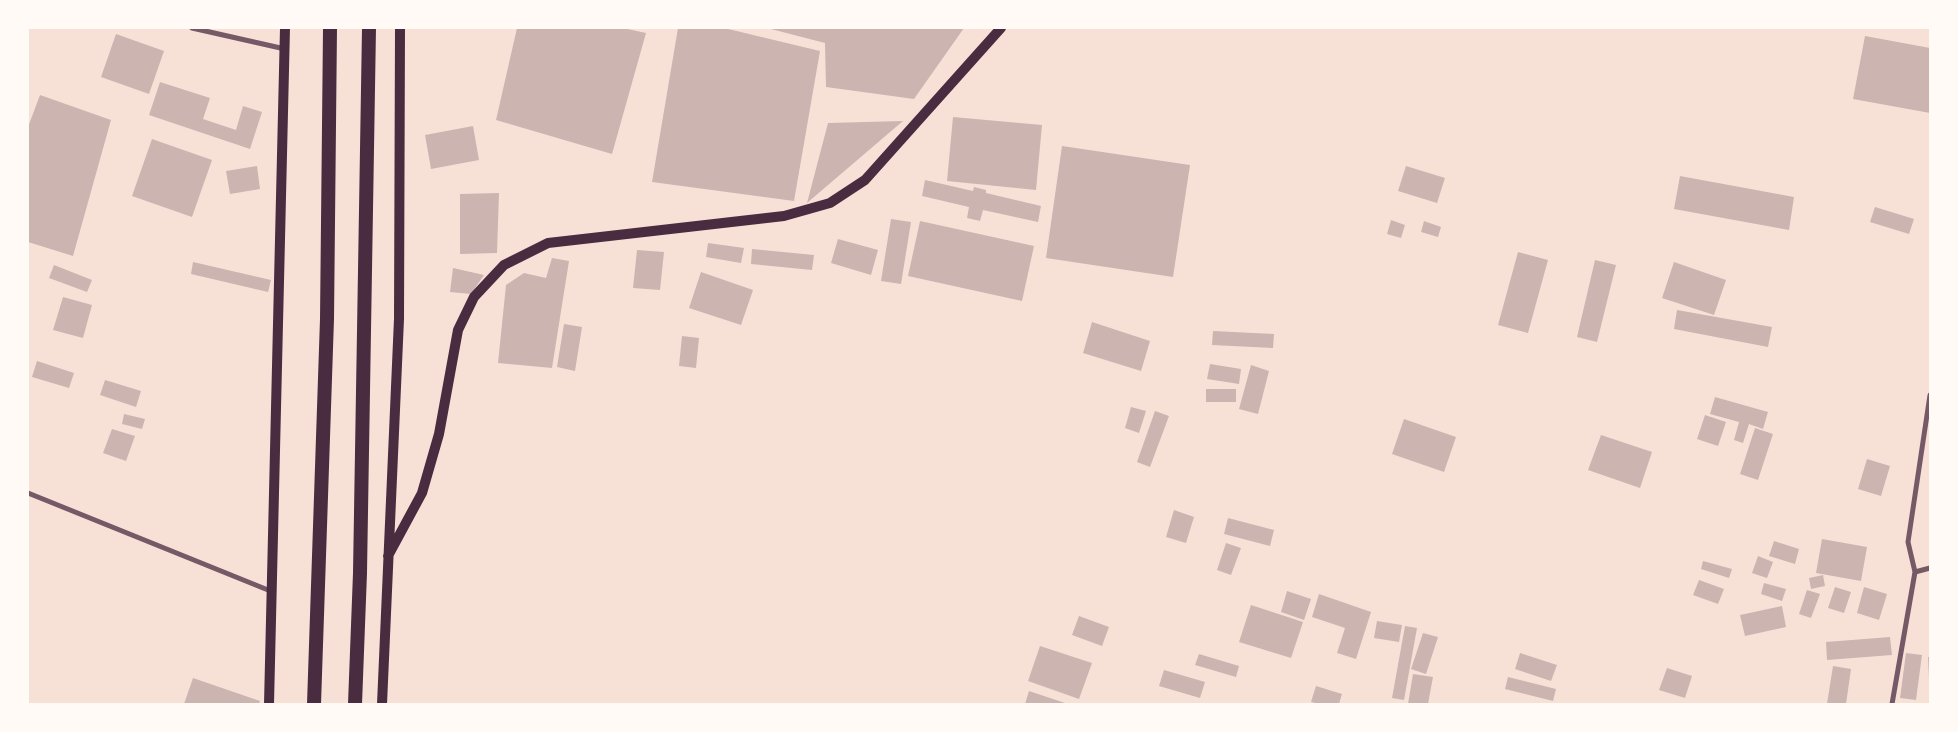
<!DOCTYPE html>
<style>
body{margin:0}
#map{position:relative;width:1958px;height:732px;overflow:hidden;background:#f7e1d7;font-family:"Work Sans",sans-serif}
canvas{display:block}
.frame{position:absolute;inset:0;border:29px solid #fffaf5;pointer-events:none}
</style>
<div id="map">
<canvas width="1958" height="732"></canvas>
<div class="frame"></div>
</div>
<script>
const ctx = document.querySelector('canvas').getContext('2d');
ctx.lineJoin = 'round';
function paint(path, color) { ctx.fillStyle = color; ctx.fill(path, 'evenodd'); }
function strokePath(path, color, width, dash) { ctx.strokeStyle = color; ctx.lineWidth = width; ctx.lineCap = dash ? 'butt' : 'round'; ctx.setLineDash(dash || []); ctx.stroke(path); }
paint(new Path2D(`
 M517,28h106l23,5 -34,121 -116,-34z
 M678,28h46l96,23 -26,150 -142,-19z
 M767,28h197l-50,71 -88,-12 -1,-44z
 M116,34l48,17 -15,43 -48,-17z
 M1865,36l65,12v65l-77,-14z
 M160,82l50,16 -7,21 33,11 7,-24 19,6 -12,37 -101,-34z
 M40,95l71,25 -38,136 -45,-14v-115z
 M953,117l89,8 -6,65 -89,-9z
 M903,121l-96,82 21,-80z
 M473,126l6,34 -48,9 -6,-34z
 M152,139l60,21 -20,57 -60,-21z
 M1062,146l128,19 -17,112 -127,-19z
 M257,166l3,23 -30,5 -4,-23z
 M1406,166l39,12 -8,25 -39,-12z
 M1680,176l114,21 -5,33 -115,-21z
 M925,180l48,11 1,-4 12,3v3l55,13 -3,16 -55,-12 -3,11 -13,-3 2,-11 -47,-11z
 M499,193l-2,60 -37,1v-60z
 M1875,207l39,12 -5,15 -39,-12z
 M891,219l20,3 -10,62 -20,-3z
 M1391,220l14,5 -4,13 -14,-4z
 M920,221l114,25 -12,55 -114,-25z
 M1424,221l17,6 -3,10 -17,-5z
 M838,239l40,11 -7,25 -40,-12z
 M708,243l36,5 -3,15 -35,-6z
 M752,249l62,6 -2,15 -61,-6z
 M637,250l27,2 -4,38 -27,-2z
 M1518,252l30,8 -20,73 -30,-8z
 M552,258l17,3 -17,107 -54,-5 8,-78 18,-12 22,5z
 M1595,260l21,5 -19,77 -20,-5z
 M193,262l78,18 -3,12 -77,-18z
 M1674,262l52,18 -12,35 -52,-17z
 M54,265l38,15 -5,12 -38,-14z
 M453,268l31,7 -13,19 -21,-2z
 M701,272l52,18 -12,35 -52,-17z
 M63,297l29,8 -9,33 -30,-8z
 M1677,310l95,17 -4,20 -94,-18z
 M1092,322l58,19 -9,30 -58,-18z
 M564,324l18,3 -7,44 -18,-4z
 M1213,331l61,3 -1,14 -61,-3z
 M682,336l17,2 -3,30 -17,-2z
 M37,361l37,12 -5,15 -37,-11z
 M1210,364l31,5 -2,15 -32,-5z
 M1251,365l18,6 -11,43 -19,-5z
 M105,380l36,11 -5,16 -36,-12z
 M1206,389h30v13h-30z
 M1715,397l53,15 -5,17 -14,-5 -6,19 -9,-3 5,-18 -29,-8z
 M1131,407l15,4 -7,22 -14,-5z
 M1155,411l14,5 -19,51 -13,-5z
 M124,414l21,5 -3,10 -20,-5z
 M1705,415l21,7 -8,24 -21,-7z
 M1404,419l52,18 -12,35 -52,-18z
 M1755,428l18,6 -15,46 -18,-6z
 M112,429l23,7 -9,25 -23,-8z
 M1601,435l51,17 -12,36 -52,-18z
 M1867,459l23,7 -9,30 -23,-7z
 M1174,510l20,7 -8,26 -20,-6z
 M1228,518l46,12 -4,16 -46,-12z
 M1822,539l45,8 -6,34 -45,-8z
 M1774,541l25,8 -4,15 -26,-8z
 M1226,543l15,5 -10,27 -14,-5z
 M1758,556l15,6 -6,16 -15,-5z
 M1703,561l29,8 -3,9 -28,-9z
 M1823,575l2,11 -14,3 -2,-11z
 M1699,580l25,9 -6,15 -25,-9z
 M1764,583l22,6 -4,12 -21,-7z
 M1835,587l16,5 -7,21 -16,-5z
 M1864,587l23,7 -8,26 -22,-7z
 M1807,590l13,4 -9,24 -12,-4z
 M1287,591l24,8 -7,21 -23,-8z
 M1319,594l52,18 -15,47 -19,-6 8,-25 -33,-11z
 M1251,605l52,17 -12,36 -52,-16z
 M1782,606l4,21 -41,9 -5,-21z
 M1079,616l30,11 -7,19 -30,-11z
 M1377,621l25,4 -3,17 -25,-4z
 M1405,626l12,2 -13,72 -12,-2z
 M1423,633l15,4 -12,37 -15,-5z
 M1890,637l2,18 -65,5 -1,-18z
 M1040,646l52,17 -13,36 -51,-18z
 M1520,653l37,12 -6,16 -36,-12z
 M1906,653l16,2 -6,45 -16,-2z
 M1199,654l40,12 -3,11 -41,-12z
 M1928,657h2v21h-1z
 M1833,666l18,3 -5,35h-19z
 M1667,668l25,8 -7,22 -26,-8z
 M1164,670l41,12 -5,16 -41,-12z
 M1413,674l20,3 -5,27h-20z
 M1508,677l48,12 -3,12 -48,-12z
 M193,678l67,23 -1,3h-75z
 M1316,686l26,8 -3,10h-19l-9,-2z
 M1029,691l39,13h-43z`), '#ccb4b1');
strokePath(new Path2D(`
 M192,28l93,21
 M1930,395l-22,147 7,30 15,-4
 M28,493l245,99
 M1892,704l23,-132`), '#755966', 5);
strokePath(new Path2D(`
 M388,556l34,-63 17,-59 19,-104 16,-33 30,-32 44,-22 236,-27 46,-13 35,-23 136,-152
 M269,704l16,-676
 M382,704l17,-385 1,-291`), '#4a2c40', 10);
strokePath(new Path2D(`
 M314,704l13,-385 3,-291
 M355,704l5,-131 9,-545`), '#4a2c40', 14);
</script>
